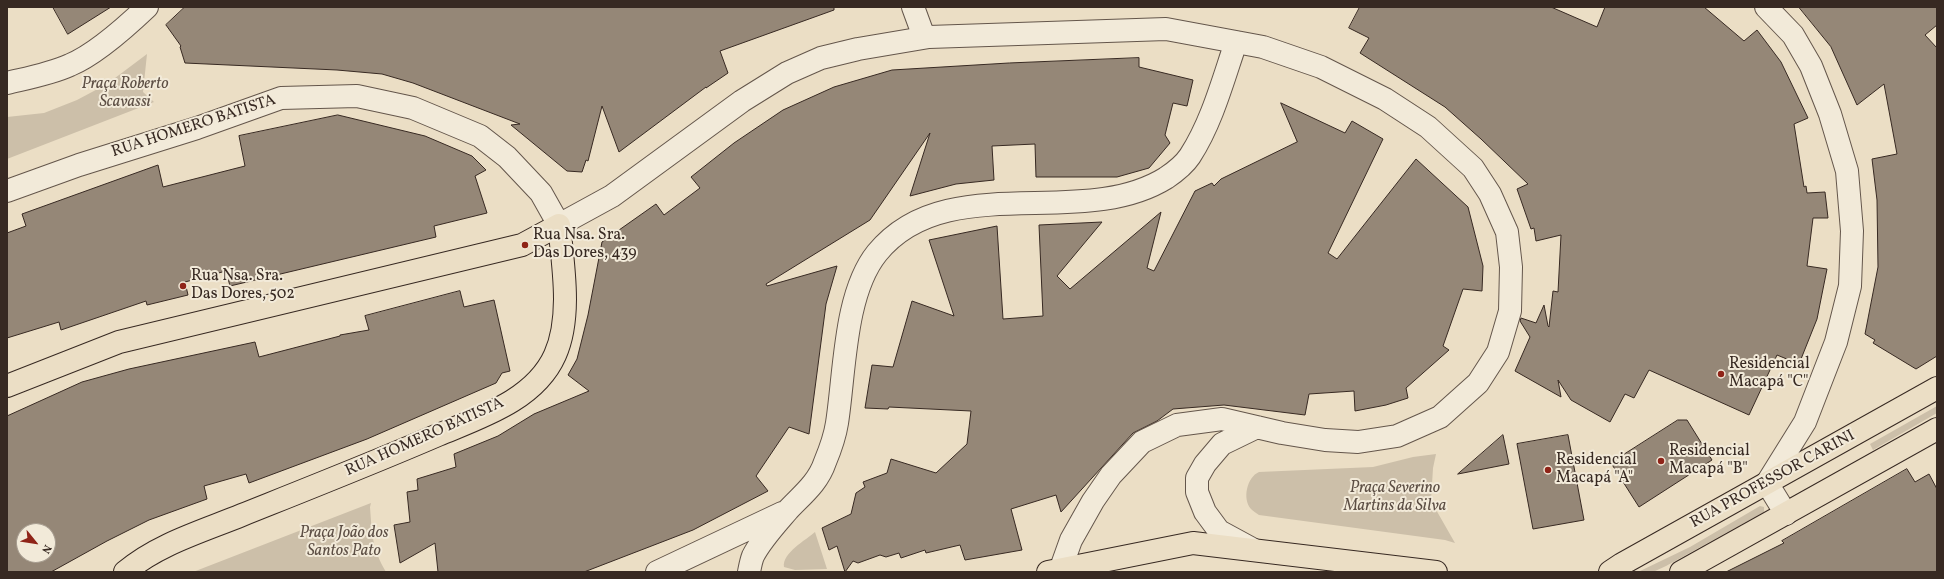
<!DOCTYPE html>
<meta charset="utf-8">
<style>
body{margin:0}
#map{position:relative;width:1944px;height:579px;overflow:hidden;background:#ebdec5;font-family:Vollkorn,serif}
canvas{display:block}
.frame{position:absolute;inset:0;border:8px solid #372922;pointer-events:none}
.north{position:absolute;left:16px;top:523px;width:40px;height:40px;box-sizing:border-box;background:#f2ead9;border:1px solid #a79d90;border-radius:50%;rotate:120deg;font-size:11px;font-weight:700;line-height:16px;text-align:center;color:#372922}
.north::after{content:'';display:block;margin:auto;width:14px;height:18px;background:#8f2418;clip-path:polygon(50% 0,100% 100%,50% 72%,0 100%)}
</style>
<div id="map">
<canvas width="1944" height="579"></canvas>
<div class="frame"></div>
<div class="north">N</div>
</div>
<script>
const ctx = document.querySelector('canvas').getContext('2d');
ctx.lineJoin = 'round';
function paint(path, color) { ctx.fillStyle = color; ctx.fill(path, 'evenodd'); }
function strokePath(path, color, width, dash) { ctx.strokeStyle = color; ctx.lineWidth = width; ctx.lineCap = dash ? 'butt' : 'round'; ctx.setLineDash(dash || []); ctx.stroke(path); }
function label(font, color, halo, rows, align = 'center') {
  ctx.font = font + ' Vollkorn,serif'; ctx.lineWidth = 4; ctx.setLineDash([]); ctx.textBaseline = 'middle'; ctx.strokeStyle = halo; ctx.fillStyle = color; for (const [text, x, y, turn = 0] of rows) {
    ctx.save(); ctx.translate(x, y); ctx.rotate((+turn || 0) * Math.PI / 180); ctx.textAlign = isNaN(turn) ? turn : align; if (halo) ctx.strokeText(text, 0, 0); ctx.fillText(text, 0, 0); ctx.restore();
  }
}
paint(new Path2D(`
 M147,54l-4,38 11,10 -147,57v-42l37,-4 33,-13 30,-16z
 M1937,406v7l-64,37 -3,-6z
 M1436,454l-3,14 -2,33 24,42 -10,-3 -186,-25c-3,-2 -6,-4 -8,-6 -9,-10 -4,-32 8,-37l114,-5 40,-10z
 M371,503l-1,4c2,27 2,41 16,65h-193z
 M1760,506l4,1v5l-98,54 -13,6h-15l52,-25z
 M815,532l12,37 -32,1 -11,-3c-2,-14 22,-27 31,-35z`), '#ccbfa9');
const building = new Path2D(`
 M53,7h58l-43,27z
 M185,7h649v3l-114,41 8,22 -22,15v-1l-87,65 -17,-46 -14,55 -2,-1 -4,12 -15,-1 -56,-46 9,-1 -107,-41 -31,-9 -45,-4 -152,-7 -5,-16 1,-1 -15,-21z
 M1360,7h191l46,20 8,-20h99l40,34 13,-11 24,32 27,56 -14,6 10,63 2,-1 1,7 18,-1 3,26h-15l-6,48 20,3 -10,50 -18,45 -22,-9 -28,60 -100,-45 -15,28 -9,-4 -15,28 -39,-22 -13,-20 3,17 -46,-26 15,-34 -10,-16 1,-3 15,5 8,-18 4,21 1,1 4,-36 5,1 3,-57 -25,6 -2,-13 -3,1 -14,-40 11,-5 -47,-45 -36,-32 -85,-54 9,-15 -20,-10z
 M1799,7h138v18l-12,10 12,13v308l-21,13 -43,-26 2,-3 -10,-6 13,-67 -1,-67 -5,-41 25,-5 -13,-70 -27,21 -26,-58z
 M1139,58v9l54,13 -6,26 -14,-3 -8,32 5,8 -21,25 -32,9h-81l-1,-33 -43,2 2,34 -38,4 -46,12 20,-63 -60,87 -104,64 1,2 70,-20 -11,38 -17,130 -20,-7 -33,49 12,15 -75,39 -109,42h-146l-3,-29 -35,20 -6,-38 16,-3 -3,-30 11,-2 -1,-11 39,-12 -2,-13 44,-18 36,-22 55,-23 -21,-16 9,-16 11,-44 14,-73 54,-38 8,11 36,-27 -9,-11 43,-34 49,-33 51,-23 58,-17 117,-7z
 M1281,103l64,30 7,-12 31,18 -55,114 9,6 79,-100 52,48 15,59 -1,25 -19,-2 -20,57 6,4 -43,38 2,10 -22,7 -31,6 -1,-20 -45,3 -4,21 -81,-10 -51,4 -16,12 -24,12 -72,79 -5,-17 -45,14 11,41 -57,10 -5,-15 -34,8 -1,-3 -24,8 -2,-5 -13,4 -6,-2 -22,8 -5,-2 -8,11 -8,-26 -8,4 -7,-22 29,-14 5,-21 9,-6 -2,-5 24,-9 4,-14 45,14 31,-29 4,-33 -82,-4 -1,2 -23,-1 7,-43 21,2 19,-66 42,15 -25,-76 68,-14 6,93 40,-3 -4,-91 63,-3 -45,54 13,13 91,-77 -14,56 7,3 41,-80 17,-8 2,3 7,-7 76,-37z
 M338,115l87,21 47,20 14,14 -11,6 12,37 -53,13 2,11 -206,49 -4,-15 -41,11 3,13 -41,10 -1,-4 -85,29 -2,-8 -52,16v-105l19,-7 -4,-12 136,-49 5,22 82,-21 -6,-30z
 M460,291l4,16 30,-7 16,71 -8,2 -6,10 -129,56 -118,44 -3,-9 -42,12 3,13 -58,21 -42,21 -56,31h-44v-156l75,-34 47,-13 126,-27 4,15 81,-21v-1l29,-5 -4,-14zM24,531h24v24h-24z
 M1678,420h9l25,40 -73,47 -28,-44z
 M1503,435l6,29 -51,10z
 M1568,435l16,85 -51,9 -16,-85z
 M1907,469l8,13 14,-8 8,15v83h-211l58,-29 -2,-2z`);
paint(building, '#958777');
strokePath(building, '#372922', 1);
const minor = new Path2D(`
 M913,7l11,30
 M1766,7l27,28 18,31 19,48 17,57 5,60 -2,55 -14,56 -31,80 -38,61 19,31
 M7,83c21,-5 43,-9 63,-18 24,-10 57,-39 77,-58
 M7,191l72,-26 118,-37 84,-30 76,-2 56,12 67,28 27,21 34,36 18,32 53,-29 130,-95 45,-28 34,-15 37,-9 71,-12 237,-8 97,18 58,20 64,32 43,28 45,41 17,26 17,38 4,35 -1,44 -12,41 -20,31 -38,34 -43,19 -39,6 -33,-2 -43,-7 -60,-14 -45,6 -35,17 -31,33 -18,26 -22,39 -10,28
 M1254,550l-35,-19 -14,-19 -8,-20v-14l8,-14 17,-20 35,-17
 M657,572l125,-59
 M749,572c1,-5 2,-11 4,-16 8,-16 23,-32 35,-46 14,-15 30,-27 37,-48 5,-12 10,-26 12,-39 8,-51 7,-129 40,-170 69,-85 204,-22 289,-75 9,-6 18,-13 24,-22 22,-34 33,-76 46,-114`);
const major = new Path2D(`
 M7,386l112,-44 403,-97 37,-20c4,40 13,92 -4,130 -20,45 -74,62 -117,80 -65,28 -131,54 -196,80 -39,16 -84,29 -117,57
 M1048,572l145,-29 243,29
 M1610,572l12,-8 315,-176
 M1681,572l256,-143`);
strokePath(minor, '#64564b', 24);
strokePath(major, '#372922', 24);
strokePath(minor, '#f2ead9', 22);
strokePath(major, '#ebdec5', 22);
for (const [x, y, r, color] of [
 [525,245,4,"#8f2418"],
 [183,286,4,"#8f2418"],
 [1721,374,4,"#8f2418"],
 [1661,461,4,"#8f2418"],
 [1548,470,4,"#8f2418"]
]) { const dot = new Path2D(); dot.arc(x, y, r, 0, 2 * Math.PI); ctx.fillStyle = color; ctx.fill(dot); strokePath(dot, '#f2ead9', 1.5); }
label('italic 16px', '#5c4e44', '#f2ead9', [
 ["Praça Roberto",125,85],
 ["Scavassi",125,103],
 ["Praça Severino",1395,489],
 ["Martins da Silva",1395,507],
 ["Praça João dos",344,534],
 ["Santos Pato",344,552]
]);
label('16px', '#372922', '#f2ead9', [
 ["RUA HOMERO BATISTA",194,127,-18],
 ["RUA HOMERO BATISTA",425,438,-24],
 ["RUA PROFESSOR CARINI",1773,480,-29]
]);
label('16px', '#372922', '#f2ead9', [
 ["Rua Nsa. Sra.",533,236],
 ["Das Dores, 439",533,254],
 ["Rua Nsa. Sra.",191,277],
 ["Das Dores, 502",191,295],
 ["Residencial",1729,365],
 ["Macapá \"C\"",1729,383],
 ["Residencial",1669,452],
 ["Macapá \"B\"",1669,470],
 ["Residencial",1556,461],
 ["Macapá \"A\"",1556,479]
], 'left');
</script>
